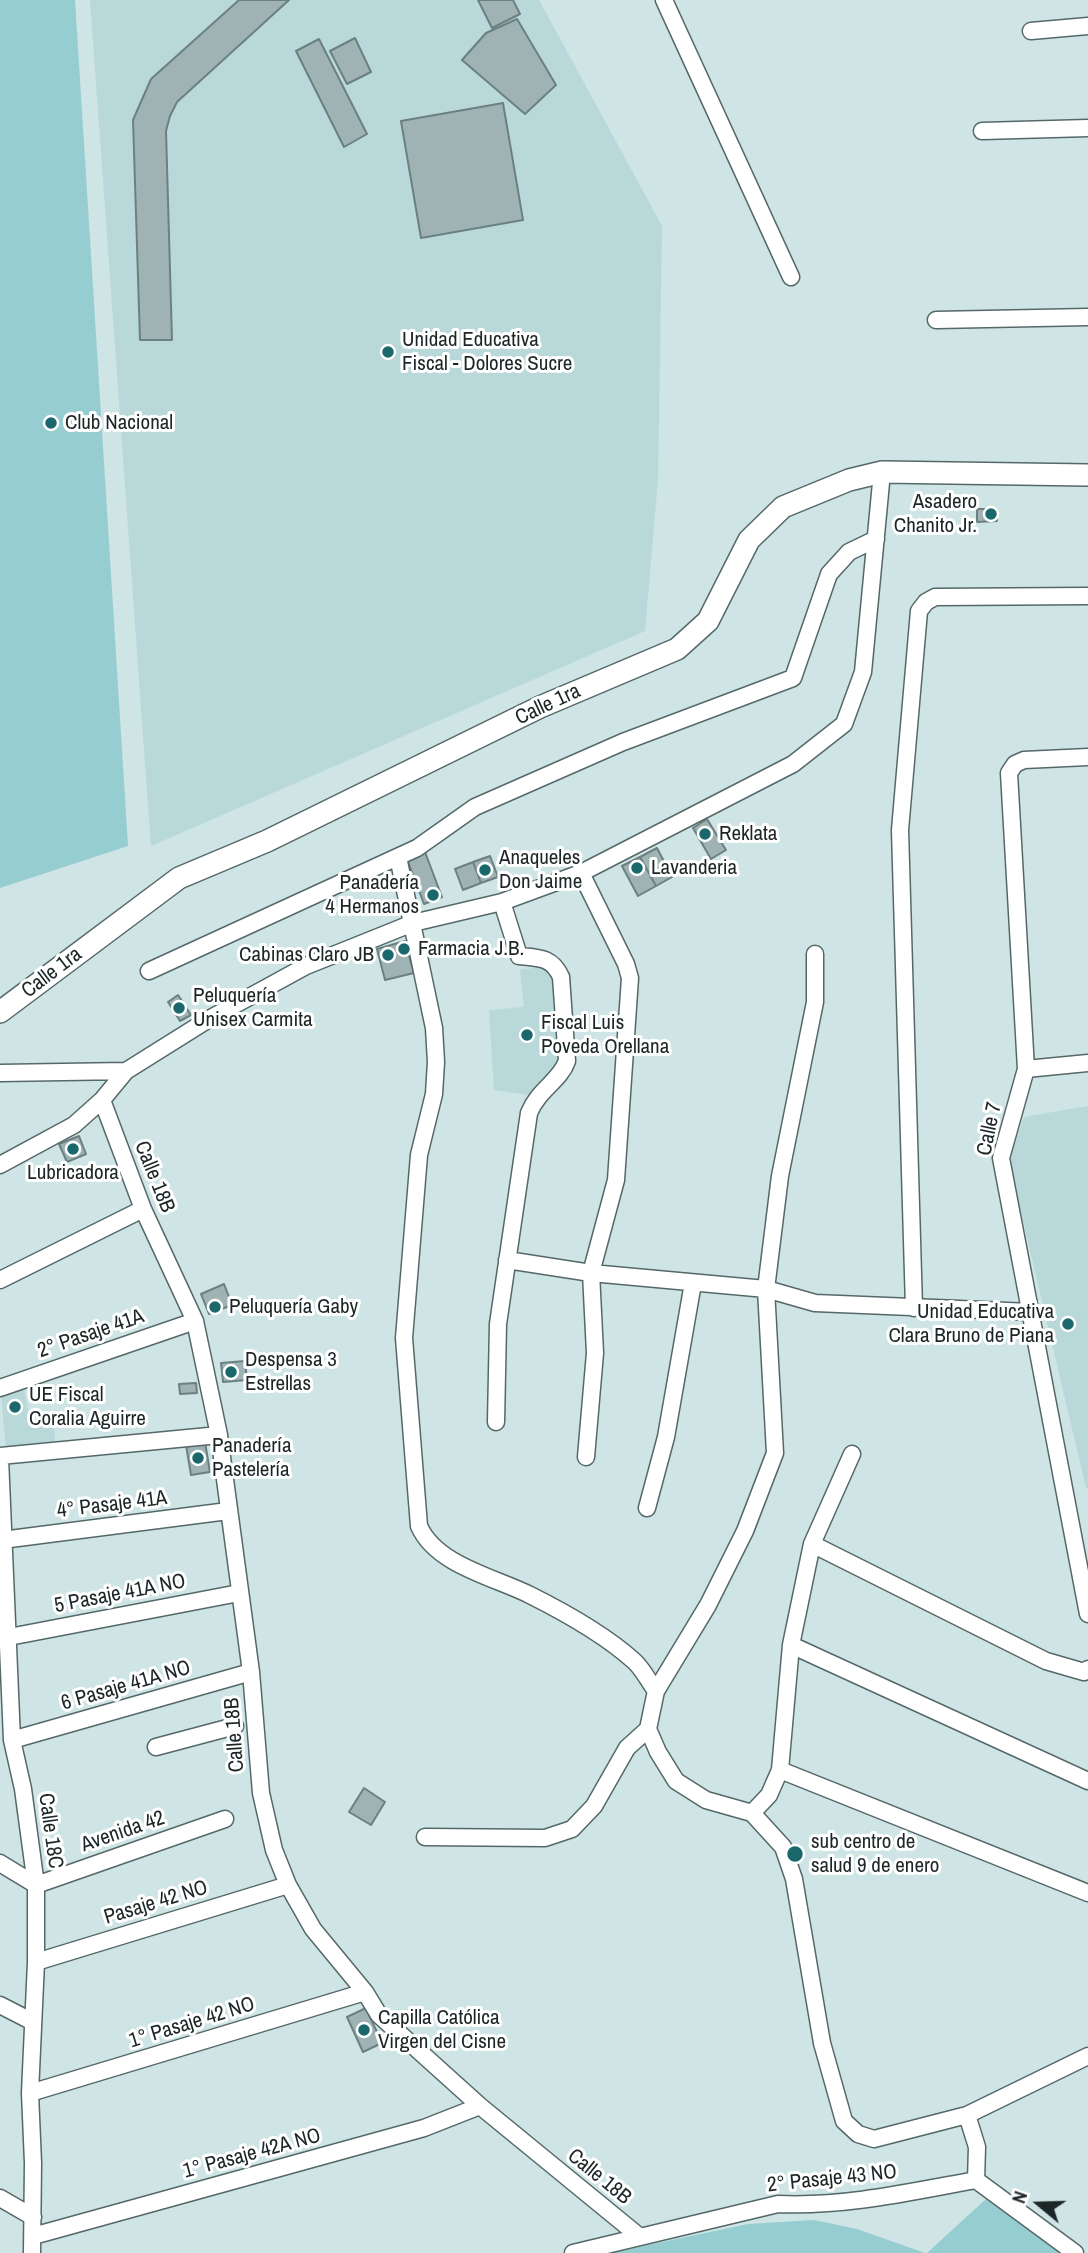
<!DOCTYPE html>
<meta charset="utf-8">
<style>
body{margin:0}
#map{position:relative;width:1088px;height:2253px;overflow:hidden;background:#cee4e5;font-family:"Archivo Narrow",sans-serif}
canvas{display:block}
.north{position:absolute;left:1004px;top:2169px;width:70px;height:70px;-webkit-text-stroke:5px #fff;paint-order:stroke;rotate:289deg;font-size:19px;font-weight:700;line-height:28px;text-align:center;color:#1d2626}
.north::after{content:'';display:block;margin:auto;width:24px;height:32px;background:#1d2626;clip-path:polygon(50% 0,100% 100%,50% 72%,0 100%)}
</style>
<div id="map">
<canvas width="1088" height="2253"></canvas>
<div class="north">N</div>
</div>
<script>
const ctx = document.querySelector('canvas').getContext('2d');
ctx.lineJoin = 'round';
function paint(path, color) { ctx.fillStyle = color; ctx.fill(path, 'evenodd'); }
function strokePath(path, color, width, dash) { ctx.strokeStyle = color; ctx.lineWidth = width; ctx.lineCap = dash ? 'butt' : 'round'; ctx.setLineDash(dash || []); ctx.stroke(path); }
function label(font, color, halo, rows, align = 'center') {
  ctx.font = font + ' "Archivo Narrow",sans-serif'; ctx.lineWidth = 6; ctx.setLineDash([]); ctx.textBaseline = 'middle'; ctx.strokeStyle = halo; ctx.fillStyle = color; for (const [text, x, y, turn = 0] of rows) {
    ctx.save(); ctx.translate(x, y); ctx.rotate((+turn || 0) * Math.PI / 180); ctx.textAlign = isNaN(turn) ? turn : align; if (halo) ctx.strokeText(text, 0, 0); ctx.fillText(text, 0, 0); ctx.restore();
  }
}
paint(new Path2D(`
 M90,0h449l123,226 -4,253 -13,152 -494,215z
 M554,965l12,96 -31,35 -41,-6 -5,-80 35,-3 -4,-37z
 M1088,1106v382h-2l-77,-327 15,-44z
 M24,1388l6,32 24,-1 1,26 -49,3 -5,-53z`), '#b9d8d9');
paint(new Path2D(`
 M0,0h75l53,846 -128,42z
 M986,2199l75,54h-134z
 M814,2220l43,9 68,24h-315l138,-29z`), '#96cdd0');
const building = new Path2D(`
 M239,0h50l-112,102 -7,14 -4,15 6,209h-32l-7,-220 18,-41z
 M478,0h35l7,14 -28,14z
 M517,19l39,66 -31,29 -63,-54 24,-27z
 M355,38l16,34 -24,12 -17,-33z
 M319,39l48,95 -23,13 -48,-96z
 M503,103l20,117 -102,18 -20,-117z
 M977,509h19l1,12 -20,1z
 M707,819l19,31 -15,9 -18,-31z
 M657,848l15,29 -16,9 -16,-29z
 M425,852l17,45 -18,7 -17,-45z
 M490,856l8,21 -17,6 -8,-21z
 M640,857l16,29 -18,10 -16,-30z
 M473,862l8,21 -18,7 -8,-21z
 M405,941l9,32 -29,7 -8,-31z
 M178,995l13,20 -11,6 -12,-19z
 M79,1136l7,18 -19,8 -8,-18z
 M224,1284l8,21 -23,9 -8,-20z
 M245,1361l2,19 -24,2 -2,-19z
 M196,1383l1,10 -17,1 -1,-10z
 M205,1442l5,30 -19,3 -5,-30z
 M364,1788l21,14 -14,23 -22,-13z
 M366,2008l16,35 -19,9 -16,-35z`);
paint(building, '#9fb3b5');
strokePath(building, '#6c8081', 2);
const minor = new Path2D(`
 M664,0l127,277
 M1031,31l57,-5
 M982,131l106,-3
 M936,320l152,-3
 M1088,757l-64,3 -9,4 -6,9 17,296 -25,89 87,456
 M398,857l36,171 2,34 -2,32 -15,61 -15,183 15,188c17,39 75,51 111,69 36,18 74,39 104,66 9,8 15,21 22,30
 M581,873l45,91 4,14 -14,202 -25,93 4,80 -9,104
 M815,954v48l-35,174 -14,113 9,164 -30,78 -37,74 -52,86 -8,38 10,23 18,29 30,19 46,13 31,34 11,32 28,164 22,78 14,13 16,5 93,-24 10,32 -1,33
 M149,971l268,-123 58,-41 148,-65 170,-64 36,-104 20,-22 27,-13
 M1026,1069l62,-6
 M0,1073l126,-2
 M102,1100l41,109 52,112 24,114 32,237 10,121 13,57 14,35 25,44 52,63 14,23 101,91 160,131
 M0,1165l74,-40 28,-25 24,-29 83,-52 97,-53 107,-43 89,-21 79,-29 212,-109 51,-40 19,-52 19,-200
 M507,1260l84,13 175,16 49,14 216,9
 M0,1280l143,-71
 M914,1308l-14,-478 19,-219 7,-9 9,-5 153,-1
 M0,1388l195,-67
 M496,1422l2,-98 31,-211c9,-23 31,-32 38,-52l-6,-84c-9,-20 -21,-19 -42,-21l-17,-54
 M0,1456l219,-21
 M0,1458l12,282 11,49 13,96v77l-6,131 3,70 -1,90
 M647,1508l19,-71 27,-154
 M2,1540l226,-29
 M812,1544l234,117 38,11 4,-3
 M9,1637l230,-44
 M791,1645l297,136
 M12,1740l239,-68
 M156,1747l79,-21
 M780,1770l308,123
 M752,1813l17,-18 11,-25 11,-125 21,-101 40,-90
 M425,1837l120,1 27,-9 22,-23 33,-58 21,-19
 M0,1863l36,22 189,-66
 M36,1962l252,-77
 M0,2005l33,17
 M30,2093l335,-101
 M967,2115l121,-59
 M0,2198l33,19
 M33,2236l391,-108 56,-22
 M573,2253l205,-49c67,3 132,-12 198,-24l99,73`);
const tertiary = new Path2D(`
 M0,1012l179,-134 88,-37 273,-134 137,-58 31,-28 41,-81 34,-33 66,-27 33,-8 206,3`);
strokePath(minor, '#556869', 19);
strokePath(tertiary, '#556869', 24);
strokePath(minor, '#fff', 16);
strokePath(tertiary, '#fff', 21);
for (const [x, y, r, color] of [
 [388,352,7,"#1a686c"],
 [51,423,7,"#1a686c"],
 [991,514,7,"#1a686c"],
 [705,834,7,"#1a686c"],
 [637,868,7,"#1a686c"],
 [485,870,7,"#1a686c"],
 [433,895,7,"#1a686c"],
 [404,949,7,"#1a686c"],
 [388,955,7,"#1a686c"],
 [179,1008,7,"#1a686c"],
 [527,1035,7,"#1a686c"],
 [73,1149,7,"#1a686c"],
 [215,1307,7,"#1a686c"],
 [1068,1324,7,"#1a686c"],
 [231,1372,7,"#1a686c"],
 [15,1407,7,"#1a686c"],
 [198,1458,7,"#1a686c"],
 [795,1854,9,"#1a686c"],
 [364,2030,7,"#1a686c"]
]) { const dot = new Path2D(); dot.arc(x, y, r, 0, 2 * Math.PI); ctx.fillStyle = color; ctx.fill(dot); strokePath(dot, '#fff', 2.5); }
label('21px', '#1d2626', '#fff', [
 ["Unidad Educativa",402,340],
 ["Fiscal - Dolores Sucre",402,364],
 ["Club Nacional",65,423],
 ["Asadero",977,502,"right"],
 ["Chanito Jr.",977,526,"right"],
 ["Reklata",719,834],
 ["Anaqueles",499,858],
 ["Don Jaime",499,882],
 ["Lavanderia",651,868],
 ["Panadería",419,883,"right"],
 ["4 Hermanos",419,907,"right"],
 ["Farmacia J.B.",418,949],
 ["Cabinas Claro JB",374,955,"right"],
 ["Peluquería",193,996],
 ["Unisex Carmita",193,1020],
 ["Fiscal Luis",541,1023],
 ["Poveda Orellana",541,1047],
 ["Lubricadora",73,1173,"center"],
 ["Peluquería Gaby",229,1307],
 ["Unidad Educativa",1054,1312,"right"],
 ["Clara Bruno de Piana",1054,1336,"right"],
 ["Despensa 3",245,1360],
 ["Estrellas",245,1384],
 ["UE Fiscal",29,1395],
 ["Coralia Aguirre",29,1419],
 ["Panadería",212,1446],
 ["Pastelería",212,1470],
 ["sub centro de",811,1842],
 ["salud 9 de enero",811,1866],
 ["Capilla Católica",378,2018],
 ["Virgen del Cisne",378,2042]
], 'left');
label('21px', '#1d2626', '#fff', [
 ["Calle 1ra",548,705,-25],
 ["Calle 1ra",52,973,-37],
 ["Calle 7",990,1129,-78],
 ["Calle 18B",154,1177,68],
 ["2° Pasaje 41A",91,1334,-19],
 ["4° Pasaje 41A",112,1505,-7],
 ["5 Pasaje 41A NO",120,1594,-11],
 ["6 Pasaje 41A NO",126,1686,-16],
 ["Calle 18B",235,1735,-94],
 ["Calle 18C",50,1831,82],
 ["Avenida 42",123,1832,-19],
 ["Pasaje 42 NO",156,1903,-17],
 ["1° Pasaje 42 NO",192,2023,-17],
 ["1° Pasaje 42A NO",252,2154,-15],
 ["Calle 18B",599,2177,39],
 ["2° Pasaje 43 NO",832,2179,-6]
]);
</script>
